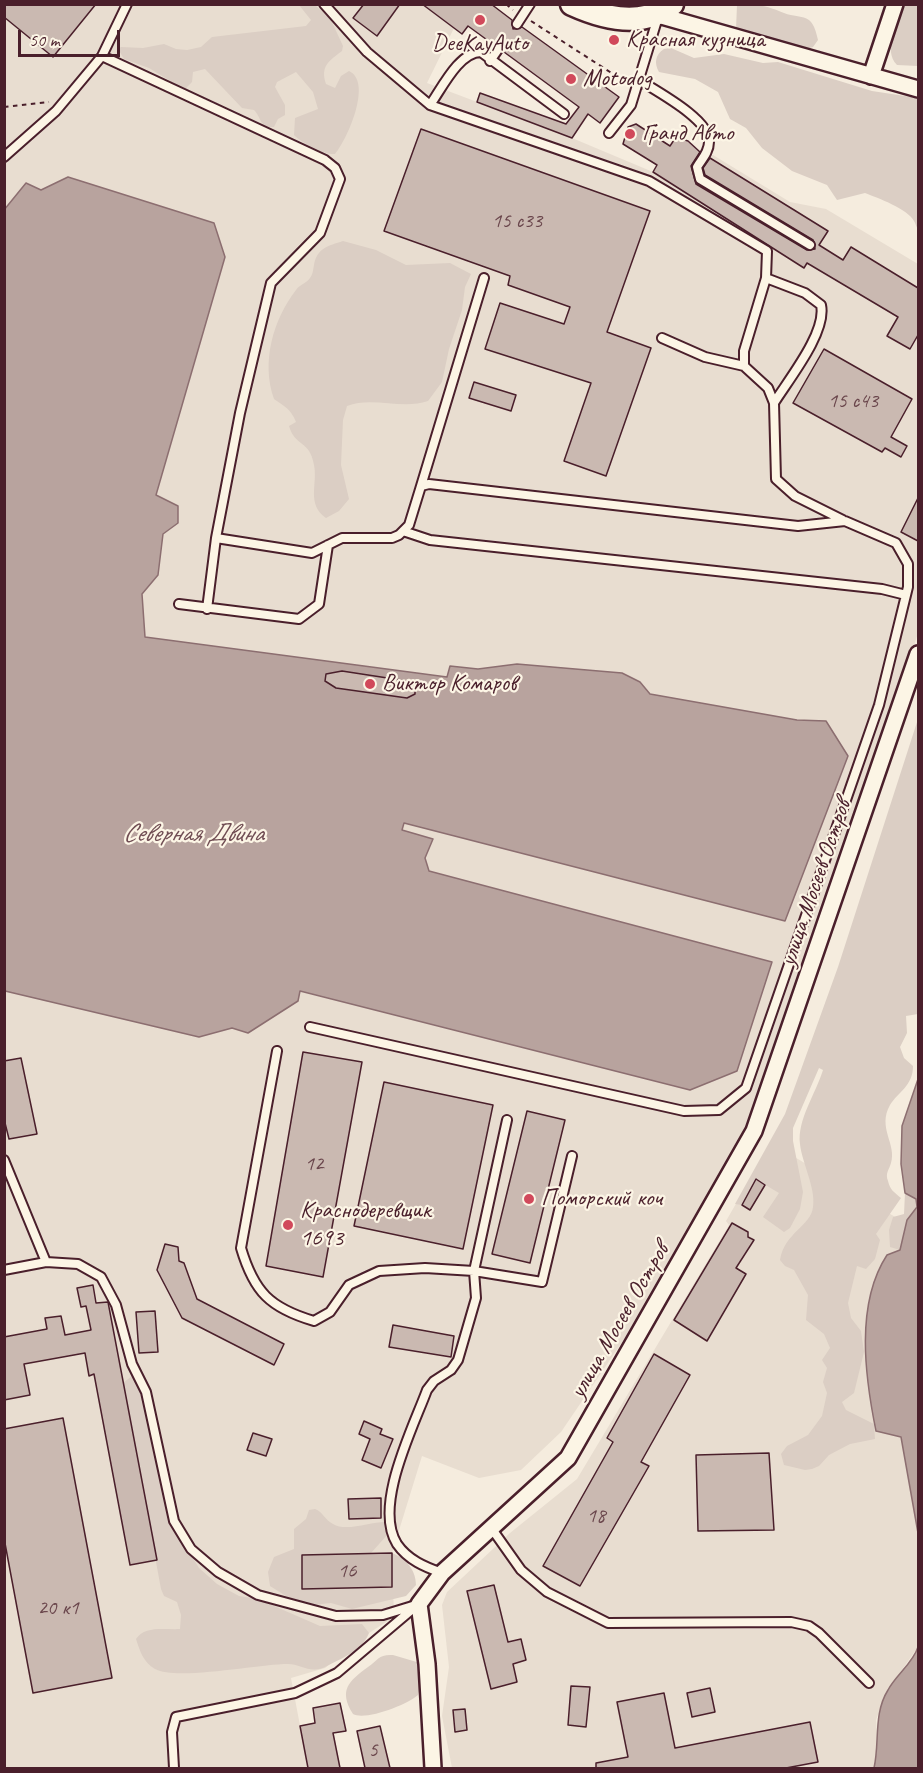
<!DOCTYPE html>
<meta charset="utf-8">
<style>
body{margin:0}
#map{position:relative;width:923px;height:1773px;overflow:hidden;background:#f5ecde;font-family:Caveat,sans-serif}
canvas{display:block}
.frame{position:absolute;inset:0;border:6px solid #4a1f2b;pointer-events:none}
.scale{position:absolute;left:18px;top:30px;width:102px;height:27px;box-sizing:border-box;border:3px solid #4a1f2b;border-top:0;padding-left:8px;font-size:18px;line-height:21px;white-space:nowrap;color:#4a1f2b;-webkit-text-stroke:4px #fcf5e5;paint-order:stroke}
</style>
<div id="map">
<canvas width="923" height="1773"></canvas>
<div class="frame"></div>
<div class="scale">50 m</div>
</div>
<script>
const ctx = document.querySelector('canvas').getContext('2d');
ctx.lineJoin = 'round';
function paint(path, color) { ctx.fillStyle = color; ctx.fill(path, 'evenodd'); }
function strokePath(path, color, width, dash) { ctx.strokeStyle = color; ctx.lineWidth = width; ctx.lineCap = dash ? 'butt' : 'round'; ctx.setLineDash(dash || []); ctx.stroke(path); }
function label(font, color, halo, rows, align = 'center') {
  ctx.font = font + ' Caveat,sans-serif'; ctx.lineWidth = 4.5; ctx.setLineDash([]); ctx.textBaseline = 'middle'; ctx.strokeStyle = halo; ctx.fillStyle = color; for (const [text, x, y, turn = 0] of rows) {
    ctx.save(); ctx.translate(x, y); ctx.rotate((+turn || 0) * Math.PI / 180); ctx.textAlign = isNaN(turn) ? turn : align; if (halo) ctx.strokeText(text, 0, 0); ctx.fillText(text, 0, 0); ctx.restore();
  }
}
paint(new Path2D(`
 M5,5h359l-10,13 23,18 23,-31h27l-1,2 28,21 -27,55 145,55 81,34 24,15 23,-35 13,3 77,47 36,7 92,55v369l-47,149 -115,319 -40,90 -64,107 -91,134 -40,38 -42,8 -57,-22 -30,97 2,64 -25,16 -44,35 -34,10 17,90h-303v-777l194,46 33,-9 67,-37 391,99 82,-128 -343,-91 -4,-13 3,-11 -27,-16 3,-8 381,98 41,-200 -29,-1 -147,-26 -10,-12 -123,-18 -39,5 -28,-3 -2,11 -303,-40 -3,-43 16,-19 5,-41 -7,-38 69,-239 -157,-80 -27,13 -15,-7 -21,26z
 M771,1143l136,81 -7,26 -13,5 -4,7 -16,89 1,34 4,20 29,32 2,11 15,85v114l-31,44 -11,29 2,29 -4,19h-422l-10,-52 7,-49 -7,-62 5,-13 63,-59 67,-54 152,-254 -3,-4z`), '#e8ddd0');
paint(new Path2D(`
 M299,5h16l16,15 12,26 -1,5c-13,10 -22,15 -16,33l9,4 6,-12 8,-5c24,11 -2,69 -14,83 -12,1 -33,-11 -41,-19l1,-17 23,-9 -5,-17 -17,-20 -19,10 -2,5 10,18v10l-7,4 -4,8c-15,1 -12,-9 -20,-17l-12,-2 -37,-39 -12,3 -1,10 -6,6h-4l-33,-20 -25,-9 -6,-10 3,-2 22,1 21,-4 12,5 11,1 14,-3 11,-10 94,-11 5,-6z
 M737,5c24,0 25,-1 47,8 19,7 28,-2 34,27l-5,7 -6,2 -65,-16 -6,-4z
 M900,5h18v61l-21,-1c-15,-15 2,-43 3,-60z
 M671,48l23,10 30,-4 39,9 15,-1 94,29 46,7v131c-2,-2 -2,-5 -4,-8 -6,-12 -36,-23 -49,-28l-28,7 -10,-15 -35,-14 -30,-23 -16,-20 -16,-9 -12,-27 -23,-13 -36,-7c-5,-9 -4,-17 5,-23z
 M343,241l33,9 30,15 44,-2 21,11 -6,13 -3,23 -13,39 -7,33 -14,19c-26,9 -56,-5 -81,5l-4,14 -2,45 8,34 -10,12 -13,7c-20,-14 -8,-34 -12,-53 -4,-25 -19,-18 -25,-39l7,-4c-5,-13 -12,-16 -22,-23 -13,-37 -1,-79 22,-109 4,-6 10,-6 14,-12 3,-4 3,-8 4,-13 3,-17 14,-19 29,-24z
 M918,719v295l-12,2 1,17 -7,14 4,11 9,8c0,20 -15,26 -23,39 -13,23 7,39 1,58 -2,7 -6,10 -3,18 2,9 6,11 13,17l-25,36 4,6 -5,19 -9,10 -9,-3 -9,37 3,15 10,13 3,21 -10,41 -12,9 4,8 28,14 1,15 -25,5 -21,11 -10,11 -7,3 -7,1 -21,-5 -3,-11 6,-8 21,-11 14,-19 5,-23 -4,-11 4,-14 -5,-8 8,-12 -6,-14 -18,-14 2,-25 -14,-25 -9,-4 -5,-6c4,-27 31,-34 33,-53 3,-19 -11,-44 -13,-63 -3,-24 16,-51 23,-74l-4,-2 -26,60v13l10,51 -3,17 -10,19 -6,4 -21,-15 16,-24 -22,-13 -15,25 -7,-1 50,-90 53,-147z
 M905,1193l11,5 1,9 -10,17 -7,26 -10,-3 -1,-17 4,-13 11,-3z
 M132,1376l5,2 31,133 5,15 26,42 18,16 22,12 19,3 62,27 42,-2 7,9c-7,18 -27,25 -42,33 -16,9 -26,-2 -39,-2 -30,0 -111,17 -133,5 -12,-7 -15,-18 -19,-30 9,-14 29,-9 44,-10l1,-14 -4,-13 -13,-6 -3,-7 -38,-206z
 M315,1509c8,3 10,11 18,15 13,8 37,-2 52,-2l3,12 -17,19 -69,2 1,34 89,-2v-34c13,5 24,16 24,32l-10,11 -54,13 -21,-6 -18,2 -27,-9 -16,-10 -2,-14 6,-15 20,-8v-20l12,-10 3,-9z
 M393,1655l27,8 2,16 -4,16c-11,10 -53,26 -65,19 -15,-24 -4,-33 15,-47 10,-7 11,-13 25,-12z`), '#dbcec4');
const water = new Path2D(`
 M68,177l146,46 11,34 -69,238 22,11v17l-15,11 -5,41 -16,19 3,43 302,40 3,-11 28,3 39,-5 105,9 18,9 10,12 147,26 29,1 22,35 -63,165 -381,-98 -2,7 31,9 -8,19 4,13 343,91 -35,109 -47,19 -390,-99 -2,10 -50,32 -16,-5 -33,9 -194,-46 -1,-781 22,-27 15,7z
 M918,1079v454l-17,-96 -25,-6c-11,-54 -21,-127 11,-176l13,-5 7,-30 10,-13 -1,-8 -11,-6 -4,-29 1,-38z
 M918,1647v121h-44c6,-26 -1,-54 14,-78 8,-15 25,-27 30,-43z`);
paint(water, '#b8a39e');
strokePath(water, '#8c6e70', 1.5);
const building = new Path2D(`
 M4,4h92l-43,53 -49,-40z
 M364,4h36l-23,32 -24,-18z
 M422,4h69l21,16 1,9 9,-2 97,70 -19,26 -12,-9 -16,24 -95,-36 3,-9 86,31 13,-17 -75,-55 -2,-9 -8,2 -26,-19 -6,8z
 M636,124l34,22 6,-9 12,4 12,11 -9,14 5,18 111,66 8,-1 -2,-9 -108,-65 -2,-7 7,-10 118,73 -9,14 24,15 8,-13 67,41v47l-8,14 -23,-13 11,-19 -91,-54 -3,5 -151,-96 4,-7 -34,-21 5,-17z
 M421,129l229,82 -43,121 44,16 -45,128 -42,-15 27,-78 -106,-34 15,-46 64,21 6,-17 -62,-22 2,-9 -126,-45z
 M824,349l88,50 -21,38 16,9 -6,11 -16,-9 -3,4 -89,-49z
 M474,382l42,13 -5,16 -42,-13z
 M918,498v43l-17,-9z
 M342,671l65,10 8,6v7l-8,4 -71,-10 -11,-7 1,-7z
 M303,1052l59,10 -39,215 -57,-11z
 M21,1058l16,76 -28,5 -5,-20v-58z
 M384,1082l109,23 -30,144 -109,-23z
 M527,1111l38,9 -35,143 -38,-9z
 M756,1179l9,6 -15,25 -8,-5z
 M732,1223l16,9v5l6,3 -18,28 10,6 -39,67 -33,-21z
 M165,1244l13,3 1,14 5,2 13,36 87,45 -10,21 -92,-47 -25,-48z
 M93,1285l3,18 12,-1 49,258 -27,5 -36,-191 -5,2 -4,-23 -61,11 6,31 -26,5v-63l43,-8 -2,-11 16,-2 4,19 26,-5 -5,-24 -5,1 -4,-19z
 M155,1311l3,41 -19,1 -3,-41z
 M393,1325l61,11 -3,21 -62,-10z
 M654,1354l36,21 -49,87 8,4 -69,120 -37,-20 70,-124 -6,-4z
 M63,1418l49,260 -79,15 -29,-155v-109z
 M364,1421l18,8 -2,5 13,5 -12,29 -19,-8 8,-21 -11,-5z
 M253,1433l19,6 -6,17 -19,-6z
 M769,1453l5,77 -76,1 -2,-76z
 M381,1498v20l-32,1 -1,-20z
 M392,1553v34l-90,2v-34z
 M494,1585l14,57 13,-3 5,21 -13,4 4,18 -26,7 -24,-98z
 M571,1686l19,1 -4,40 -18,-2z
 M710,1688l5,24 -23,5 -5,-24z
 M664,1693l11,55 135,-26 8,40 -32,6h-190v-5l32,-6 -11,-55z
 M340,1703l6,28 -13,2 7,35h-32l-8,-42 15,-3 -2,-15z
 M465,1709l2,21 -12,2 -2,-22z
 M380,1726l10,42h-25l-8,-37z`);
paint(building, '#cab9b1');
strokePath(building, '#4a1f2b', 1.5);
const lane = new Path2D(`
 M324,4l43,48 63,53 219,76 118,70 -1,27 -22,73v15
 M517,24l13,-20
 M102,56l223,104 10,8 5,11 -20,54 -49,50 -31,130 -24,125 -9,71
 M490,61l9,-13
 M639,80c17,11 72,40 70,62 0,10 -7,17 -12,25l3,12 110,66
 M430,105c12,-17 29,-53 51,-53l83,62
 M609,133l22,-28 27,-88
 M4,157l52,-46 46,-55 25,-52
 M766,278l39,15 16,12c6,27 -32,74 -47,98
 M662,338l43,19 39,9 24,22 6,15 2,76 19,17 48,24
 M421,486l63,-208
 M403,531l27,9 452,49 24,6
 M216,538l96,15 30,-15h50l7,-3 10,-10 12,-39 8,-2 369,42 47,-5 51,22 12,21v23l-29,118 -133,383 -27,22 -35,1 -374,-84
 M179,604l120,15 20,-15 9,-59
 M277,1051l-36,197c13,44 29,60 73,73l16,-9 19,-27 30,-14 46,-3 49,3 2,27 -18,62 -7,10 -17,11 -7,9c-14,38 -54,116 -30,154 11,16 28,23 45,29
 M507,1120l-33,151 68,11 30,-126
 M4,1160l42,102
 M4,1270l42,-8 32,2 23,13 15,28 16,59 14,28 28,129 17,28 27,23 40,23 78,21 47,-1 36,-11
 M492,1529l29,41 26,22 61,31 183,-1 18,4 10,7 50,50
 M174,1768l-2,-36 4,-15 119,-24 42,-20 78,-66`);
const street = new Path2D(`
 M658,15l260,74
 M871,76l24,-72
 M433,1768l-6,-104 -8,-60 23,-31 126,-115 186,-327 164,-477`);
const secondary = new Path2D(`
 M572,4c33,15 71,24 100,0`);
strokePath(lane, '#4a1f2b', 12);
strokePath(street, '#4a1f2b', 20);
strokePath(secondary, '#4a1f2b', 27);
strokePath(new Path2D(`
 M506,4l7,6
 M531,21l96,62
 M4,107l45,-5`), '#4a1f2b', 2, [4.5, 4.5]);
strokePath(lane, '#fcf5e5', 8);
strokePath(street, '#fcf5e5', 15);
strokePath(secondary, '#fcf5e5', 22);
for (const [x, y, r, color] of [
 [480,20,6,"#d1495b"],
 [614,40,6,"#d1495b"],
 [571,79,6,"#d1495b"],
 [630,134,6,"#d1495b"],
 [370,684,6,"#d1495b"],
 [529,1199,6,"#d1495b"],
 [288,1225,6,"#d1495b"]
]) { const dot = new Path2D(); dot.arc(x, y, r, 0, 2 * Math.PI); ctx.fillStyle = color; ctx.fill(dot); strokePath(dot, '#fcf5e5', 2); }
label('21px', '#6a464c', null, [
 ["15 с33",517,221],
 ["15 с43",853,401],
 ["12",314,1164],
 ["18",596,1516],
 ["16",347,1571],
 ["20 к1",58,1608],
 ["5",373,1750]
]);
label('24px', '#4a1f2b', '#fcf5e5', [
 ["Красная кузница",626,40],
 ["DeeKayAuto",480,44,"center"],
 ["Motodog",583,79],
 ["Гранд Авто",642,134],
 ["Виктор Комаров",382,684],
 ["Поморский коч",541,1199],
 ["Краснодеревщик",300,1211],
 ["1693",300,1239]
], 'left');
label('24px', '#4a1f2b', '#fcf5e5', [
 ["улица Мосеев Остров",816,883,-71],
 ["улица Мосеев Остров",620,1321,-60]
]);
label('italic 26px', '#704d53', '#fcf5e5', [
 ["Северная Двина",193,834]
]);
</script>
